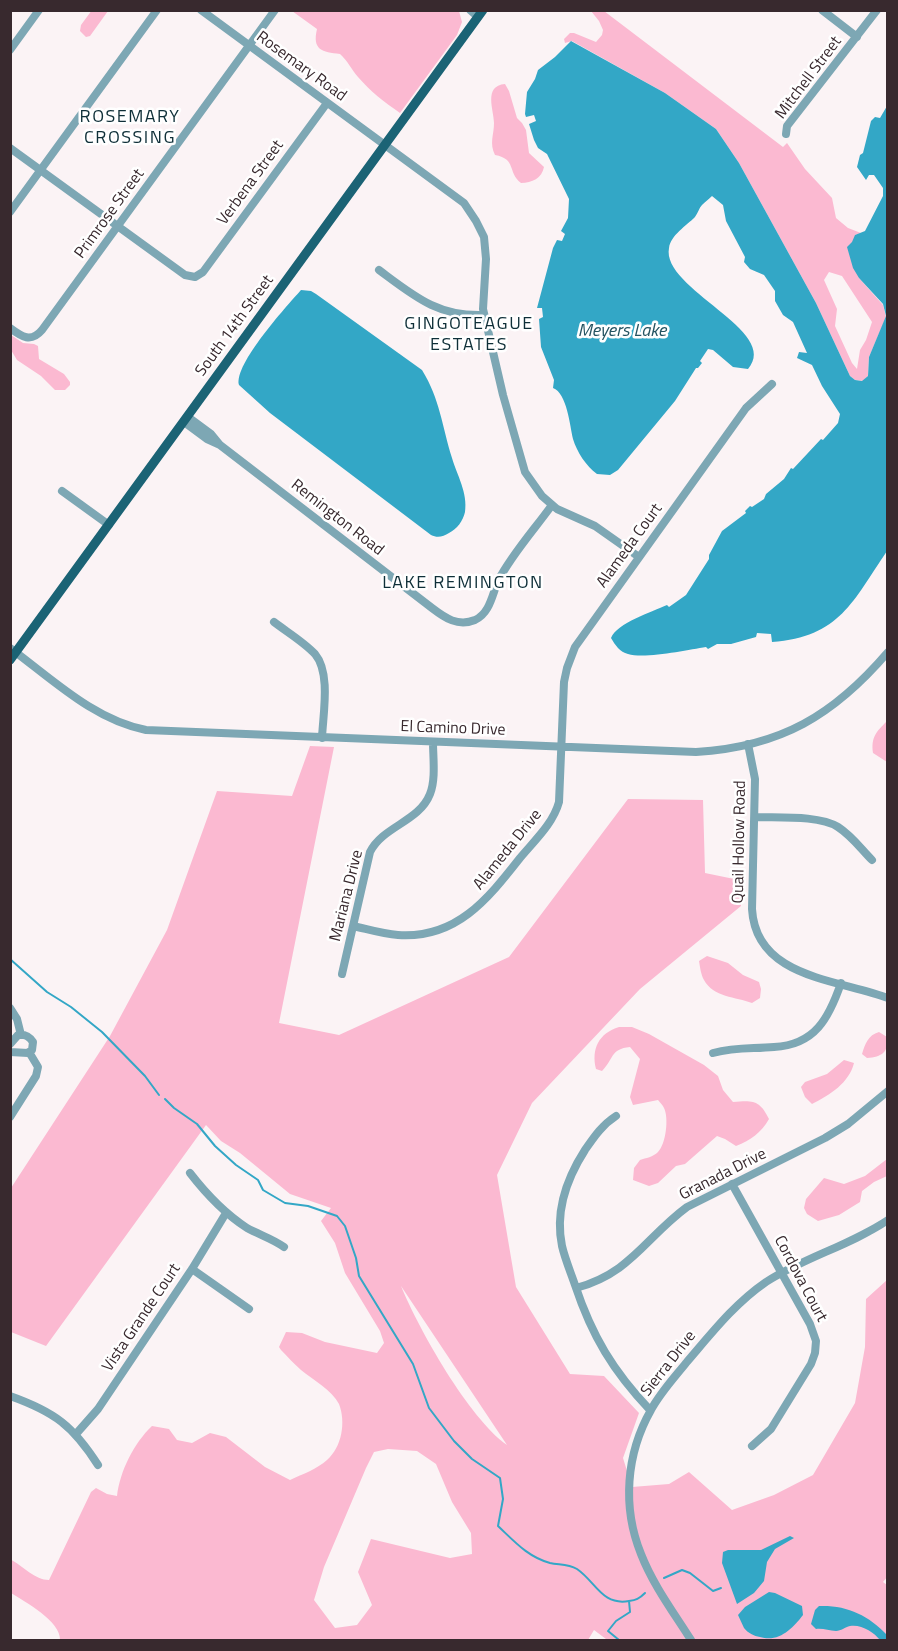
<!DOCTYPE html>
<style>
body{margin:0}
#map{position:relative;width:898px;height:1651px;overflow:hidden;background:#fbf3f5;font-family:"Titillium Web",sans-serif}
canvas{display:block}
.frame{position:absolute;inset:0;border:12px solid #38292e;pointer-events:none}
</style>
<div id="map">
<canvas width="898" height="1651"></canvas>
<div class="frame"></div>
</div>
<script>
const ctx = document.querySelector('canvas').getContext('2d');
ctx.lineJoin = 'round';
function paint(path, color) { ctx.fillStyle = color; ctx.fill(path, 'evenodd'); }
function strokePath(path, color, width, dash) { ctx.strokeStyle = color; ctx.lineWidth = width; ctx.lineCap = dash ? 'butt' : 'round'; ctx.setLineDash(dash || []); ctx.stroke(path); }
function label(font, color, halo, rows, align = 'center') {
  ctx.font = font + ' "Titillium Web",sans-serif'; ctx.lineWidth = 5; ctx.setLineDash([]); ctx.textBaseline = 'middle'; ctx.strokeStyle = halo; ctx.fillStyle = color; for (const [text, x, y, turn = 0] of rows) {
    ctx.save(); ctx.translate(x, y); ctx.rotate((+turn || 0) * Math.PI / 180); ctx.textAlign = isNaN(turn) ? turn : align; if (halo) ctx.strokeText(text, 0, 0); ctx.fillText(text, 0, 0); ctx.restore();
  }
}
paint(new Path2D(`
 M92,10l16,1 -18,25 -4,1 -6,-6 1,-6z
 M292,11h167l3,11 -5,13 -57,78c-16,-11 -30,-22 -42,-36 -7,-8 -10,-16 -18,-23 -18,-2 -28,-4 -23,-25z
 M591,11h13l179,136 4,-4 18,26 27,29 4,20 12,10 13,5 -6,2 4,43 24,27 3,12 -17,40 -1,19 -5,5 -8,-1 -5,-4 -34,-73 -77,-140 -23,-34 -51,-36 -93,-52 -7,2 -1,-4 6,-6h4l22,9 6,-7 1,-5 -4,-9zM829,272l13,4 30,46 -6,18 -6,10 -3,19 -5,-6 -17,-37 2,-17 -13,-29z
 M505,84l4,7 8,27 5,5 4,7 3,23 15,14c-2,11 -12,16 -23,16 -14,-11 -4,-24 -26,-28 -6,-12 -1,-20 -1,-32 0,-13 -11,-37 11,-39z
 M11,335l12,8 11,1 4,2 1,13 25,15 6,8v3l-5,5h-10l-14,-14 -24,-16 -6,-10z
 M887,721v41l-14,-9c-2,-16 3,-21 14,-32z
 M310,746l24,1 -55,276 60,12 170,-78 119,-158 75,1 2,73 34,7 2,26 -101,83 -108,114 -35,72 19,112 54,87 34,2 35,37 -16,45 9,29 37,-3 20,-12 43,38 42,-15 39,-20 42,-72 10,-56 1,-48 21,-19 1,296 -5,6 4,3v55h-282l1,-1 -12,-9 -6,10h-528c1,-19 -35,-38 -49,-47l-1,-34c13,7 25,21 39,21l42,-88 5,-4 11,6 10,2c3,-25 17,-53 35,-70l17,3 8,11 15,3 18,-10 16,4 39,30 25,13c13,-6 27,-11 37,-20 15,-13 19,-38 12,-56 -7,-14 -26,-24 -38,-34 -7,-6 -13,-13 -20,-20l-2,-3 7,-15 16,1 23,9 52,11 7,-10 -4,-12 -35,-58 -10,-30 -14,-22 10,-13 -41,-14 -50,-41 -19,-12 -15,-16 -160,221 -35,-14v-144l99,-152 57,-106 50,-139 75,5zM401,1286l106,159c-38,-27 -88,-115 -106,-159zM388,1449l29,2 19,13 16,38 19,31 1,21 -22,4 -79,-19 -13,33 14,33 -15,20 -22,3 -21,-28 10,-33 42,-99 8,-16z
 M707,956l21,7 15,12 16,7 2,7 -1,9 -8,5c-16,-6 -39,-6 -48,-23 -3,-5 -4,-13 -5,-19z
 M619,1027h13l17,7 55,31 14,11 5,14 10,12c20,-2 27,-2 36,17 -8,14 -18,21 -33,27l-11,-7 -8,-3 -32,28 -9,2 -18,17 -9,3 -16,-6 1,-12 6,-8c6,-2 13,-3 18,-8 8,-8 11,-34 6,-44 -1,-3 -4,-5 -6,-8l-25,5 -3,-8 10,-38 -10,-12c-20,2 -16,12 -28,24l-6,-2c-5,-20 3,-36 23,-42z
 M879,1032l8,5c2,15 -5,20 -20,21l-5,-4c3,-10 6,-19 17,-22z
 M844,1060l10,3c-5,20 -24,32 -42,41l-7,-7 -4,-10 4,-5 22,-8z
 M887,1159v17l-13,6 -12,9 -2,11 -21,13 -21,6 -11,-7 -3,-6 2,-9 18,-21 20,6 21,-8z`), '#fbb9d1');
paint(new Path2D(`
 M571,41l94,52 51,36 23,34 77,140 34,73 5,4 7,1 6,-5 1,-19 17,-41 -3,-12 -24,-26 -6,-10 -6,-21 5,-5 3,-7 10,-4 18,-35v-8l-9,-13h-5l-3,5 -9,-13 3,-12 3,-2 8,-32 4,-4 5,1 7,-12v445c-34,50 -47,86 -115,91l-1,-8 -14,-1 -1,4 -25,7h-14l-9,5 -2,-2c-19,3 -61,12 -78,7 -8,-2 -13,-9 -17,-16 6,-15 41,-26 56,-33l2,2 17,-12 23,-36v-4l13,-24 24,-18 -1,-2 5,-5 2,1 12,-8 2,-5 18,-15 7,-11 2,1 28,-30 2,1 15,-17 2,-9 -18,-28 -10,-21 -15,-7 2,-6 8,1 -14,-31 -10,-7 -8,-14v-10l-11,-16 -14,-6 -6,-7 1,-5 -19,-36 -3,-16 -11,-9c-3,3 -7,6 -10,9 -3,3 -4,8 -7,12 -9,9 -24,18 -26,31 -8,41 113,83 79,121l-15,-2 -20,-17 -5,-1 -8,12 2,2 -4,5h-2l-21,33 -57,69 -8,5 -13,-1c-11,-8 -20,-22 -24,-35 -3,-13 -6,-46 -20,-51l1,-8 -13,-33 -2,-28 4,-2 -1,-9h-5l16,-60 4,-8 5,1 3,-7 -4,-3 7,-13 1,-19 -22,-45 -9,-6 -4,-8 -5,-16 7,-3 -2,-6 -8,2 -1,-3 2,-22 8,-13 3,-9 17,-13z
 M301,290l10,1 5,3 106,76c18,29 20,56 30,88 5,17 16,35 13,54 -2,9 -8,17 -16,21 -6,4 -12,5 -18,2l-161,-122 -31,-28c-5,-21 47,-78 62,-95z
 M790,1536l4,2 -19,11 -8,13 -3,19 -10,12 -17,11 -15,-41 1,-11 5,-2h33z
 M769,1592l6,1 27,13 1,9c-10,13 -24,28 -43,22 -6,-1 -12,-4 -16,-9 -2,-4 -4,-9 -6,-13l7,-8z
 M819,1606c28,-1 49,9 68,29v5h-7c-6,-8 -19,-16 -30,-14 -5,1 -9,5 -14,5 -7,0 -13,-3 -20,-2l-5,-5 4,-14z`), '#33a7c6');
strokePath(new Path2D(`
 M10,959l37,33 24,15 31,25 43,44 14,19
 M165,1099l9,9 23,16 18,22 21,19 22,15 5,10 22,13 23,3 29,10 8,10 11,32 3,18 54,88 16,44 25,33 18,18 28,19 3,21 -5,27c17,16 30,31 52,37 10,2 18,1 27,6 19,13 25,37 52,32 7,-1 10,-2 16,-8
 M664,1578l18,-8 8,3 23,18 8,-3
 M619,1640l-11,-9 8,-10 14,-9 -1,-11`), '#33a7c6', 2);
strokePath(new Path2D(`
 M201,10l263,193 12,18 8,16 2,22 -3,50 20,86 22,77 17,24 15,13 38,17 44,31
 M470,10l8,7
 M822,10l35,27
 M10,50l29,-40
 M786,134l1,-8 90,-116
 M10,148l175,127 10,2 8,-5 124,-169
 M10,212l147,-202
 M379,270c35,26 59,47 105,45
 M10,328c12,9 21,15 32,2l233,-320
 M188,417l23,17 9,11 212,163c13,10 26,19 43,12 15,-7 17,-25 23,-39 14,-27 36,-51 54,-76
 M184,422l23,17 11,5
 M62,491l47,34
 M274,622c13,10 30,20 41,32 16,19 8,60 7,84
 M10,648c42,31 84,72 136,82l550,22c85,-5 138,-37 192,-100
 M748,744l7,35 -3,130c4,69 85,70 136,89
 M755,817c23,1 64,-2 83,10 14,9 23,22 34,33
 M353,926c14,3 29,8 45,9 58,4 89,-35 122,-77 14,-17 33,-34 39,-56l5,-120 3,-14 8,-21 171,-239 26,-24
 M342,974l28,-122c13,-26 49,-30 60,-58 6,-15 3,-36 3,-52
 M10,1008l7,11 4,16
 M10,1044l8,-9c7,-1 11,1 15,7l-1,8 -4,3 -18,-1
 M713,1053c23,-6 39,-4 61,-6 41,-2 55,-29 67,-64
 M616,1116c-14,9 -22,21 -31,34 -18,28 -30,62 -23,96 3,13 9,27 13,39 17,51 38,86 75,125
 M10,1117l26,-41 2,-9 -9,-15
 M190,1173c17,22 34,40 57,55 13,7 26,11 37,19
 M732,1184l78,140 6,17 -1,12 -4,11 -40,65 -19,17
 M192,1269l57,40
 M576,1288c55,-15 69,-50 111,-81l138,-69 23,-14 40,-33
 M10,1396c45,16 63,30 88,69
 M76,1434l22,-25 94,-140 34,-56
 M691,1640c-17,-27 -38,-55 -50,-86 -19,-47 -15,-100 10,-144 9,-17 23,-32 35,-47 25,-29 48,-59 80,-81 39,-25 83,-36 122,-62`), '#7da7b4', 8);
strokePath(new Path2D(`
 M10,660l473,-650`), '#1b6375', 9);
label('16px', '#38292e', '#fff', [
 ["Rosemary Road",301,67,36],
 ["Mitchell Street",809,78,-53],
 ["Verbena Street",251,183,-54],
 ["Primrose Street",110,214,-54],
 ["South 14th Street",235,326,-54],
 ["Remington Road",337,518,38],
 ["Alameda Court",630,546,-54],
 ["El Camino Drive",453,729,2],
 ["Quail Hollow Road",740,842,-89],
 ["Alameda Drive",508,850,-51],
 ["Mariana Drive",347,896,-76],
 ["Granada Drive",723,1175,-27],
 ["Cordova Court",800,1279,62],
 ["Vista Grande Court",142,1318,-56],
 ["Sierra Drive",669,1364,-52]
]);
ctx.letterSpacing = '1.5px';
label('18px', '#0f2f38', '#fff', [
 ["ROSEMARY",130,118],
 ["CROSSING",130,139],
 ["GINGOTEAGUE",469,325],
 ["ESTATES",469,346],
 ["LAKE REMINGTON",463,584]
]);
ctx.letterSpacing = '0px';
label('italic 18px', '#255462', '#fff', [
 ["Meyers Lake",622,332]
]);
</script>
